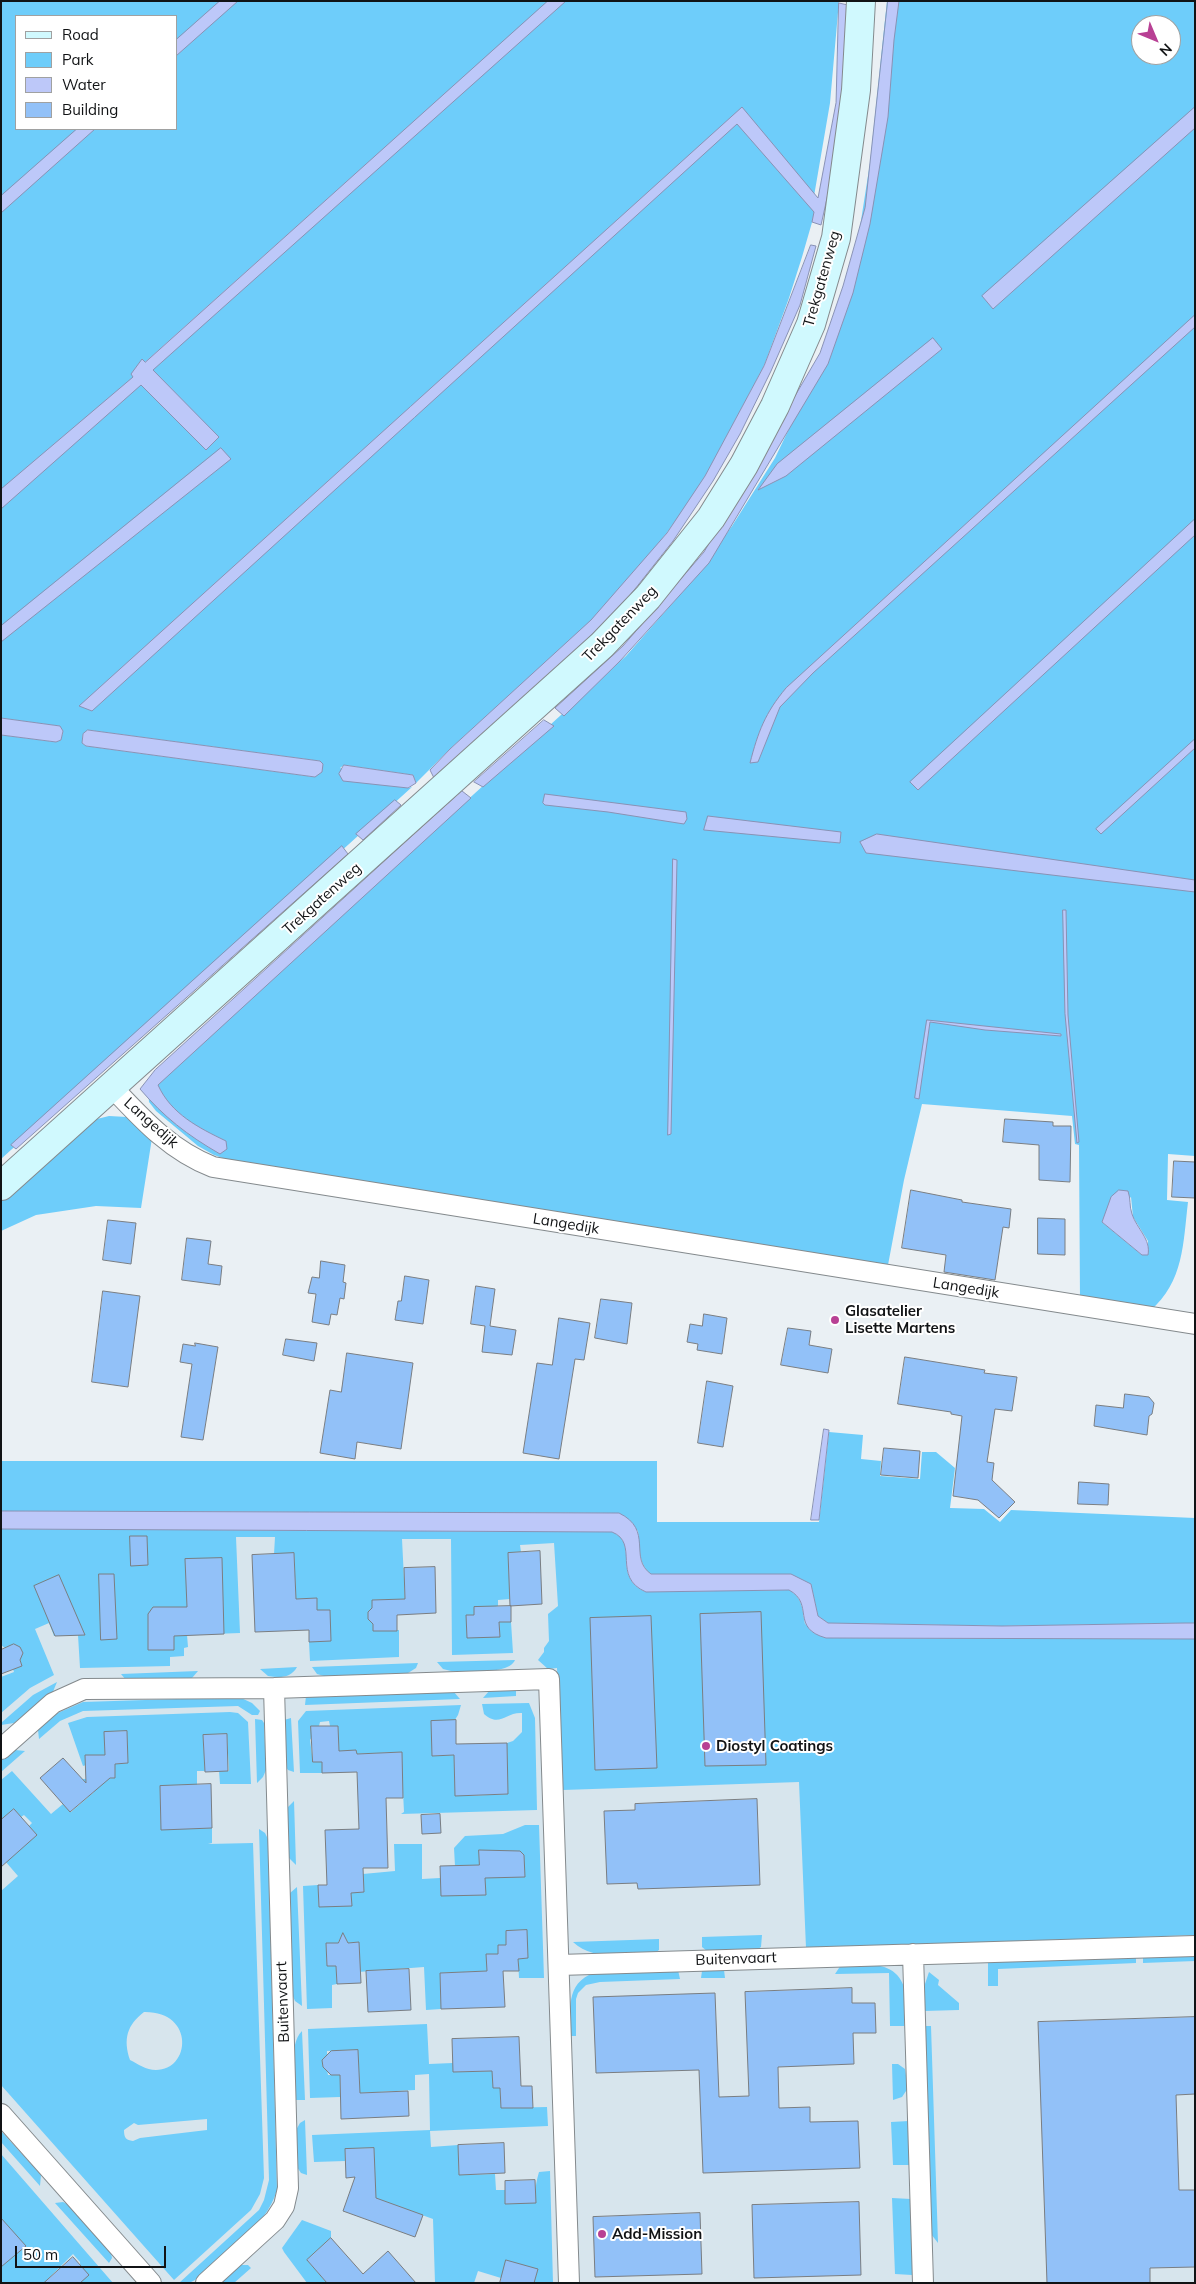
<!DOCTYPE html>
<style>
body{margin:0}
#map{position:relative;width:1196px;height:2284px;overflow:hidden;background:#eaf0f4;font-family:Mulish,sans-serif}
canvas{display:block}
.frame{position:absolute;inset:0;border:2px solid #111315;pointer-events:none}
.legend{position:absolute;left:15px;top:15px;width:162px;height:115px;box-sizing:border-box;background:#fff;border:1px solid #a0a1a1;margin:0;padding:6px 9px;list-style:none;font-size:15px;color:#111315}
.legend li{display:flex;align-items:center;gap:10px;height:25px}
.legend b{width:25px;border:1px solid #a0a1a1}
.north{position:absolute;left:1131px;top:15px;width:50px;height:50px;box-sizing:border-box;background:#fff;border:1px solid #a0a1a1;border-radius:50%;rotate:135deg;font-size:14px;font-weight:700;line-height:20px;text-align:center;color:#111315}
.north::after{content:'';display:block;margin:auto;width:18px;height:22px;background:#b84094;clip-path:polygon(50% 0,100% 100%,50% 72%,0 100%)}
.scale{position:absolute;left:15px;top:2246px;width:151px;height:22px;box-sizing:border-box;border:2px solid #111315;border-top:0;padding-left:6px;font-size:15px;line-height:18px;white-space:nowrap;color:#111315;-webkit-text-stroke:4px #fff;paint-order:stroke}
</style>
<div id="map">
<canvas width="1196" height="2284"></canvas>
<div class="frame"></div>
<ul class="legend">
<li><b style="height:6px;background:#d0f9fe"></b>Road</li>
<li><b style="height:14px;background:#6ecdfa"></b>Park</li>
<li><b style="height:14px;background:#bdc8f9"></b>Water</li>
<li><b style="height:14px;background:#92c1f8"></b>Building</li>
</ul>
<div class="north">N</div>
<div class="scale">50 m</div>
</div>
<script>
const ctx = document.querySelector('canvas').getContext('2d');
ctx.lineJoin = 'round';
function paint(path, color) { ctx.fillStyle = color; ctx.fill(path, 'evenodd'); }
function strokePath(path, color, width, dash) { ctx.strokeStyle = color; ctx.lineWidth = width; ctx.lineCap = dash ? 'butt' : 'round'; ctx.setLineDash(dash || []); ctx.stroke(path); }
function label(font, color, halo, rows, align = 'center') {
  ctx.font = font + ' Mulish,sans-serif'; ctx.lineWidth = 4; ctx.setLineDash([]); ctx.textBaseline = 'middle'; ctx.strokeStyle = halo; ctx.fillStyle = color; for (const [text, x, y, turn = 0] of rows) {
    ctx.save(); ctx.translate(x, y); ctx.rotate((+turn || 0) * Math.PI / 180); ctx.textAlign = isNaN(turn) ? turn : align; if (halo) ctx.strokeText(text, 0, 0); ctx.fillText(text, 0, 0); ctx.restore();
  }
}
paint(new Path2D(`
 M623,1522l572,111v650h-1194v-759z`), '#d7e5ed');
paint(new Path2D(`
 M1,1h838l-9,102 -17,99 2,10 -13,45 -13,41 -25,68 -54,102 -22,36 -28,38 -57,69 -153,138 -34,34 -3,-8 -69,-10 -4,3 68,20 4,-1 -411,372v-424l55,7 5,-2 2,-9 -4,-5 -58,-8zM16,16h160v113h-160zM88,730l232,31 3,3 -8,13 -229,-31 -4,-3 1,-9z
 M887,1h308v1155l-27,-2 -1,46 21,2c-5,42 -4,79 -38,109l-70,-11 -1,-155 -4,-1 -3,-28 -150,-12 -18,76 -16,85 -657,-104 -17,-6 -16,-9 -42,-35 -7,-9 -1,-12 478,-434 65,-74 41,-56 43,-68 36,-75 46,-137 13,-83zM1141,25h30v30h-30zM1131,1197l2,20 15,24v14h-6l-40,-33z
 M109,1116l18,1 25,21 -11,70 -45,-2 -60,9 -35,16v-31l92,-80z
 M829,1432l34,3 -2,24 20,2 -1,15 40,3 2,-27h14l19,16 -5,40 34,1 16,13 11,-12 184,8v105l-193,3 -174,-3 -10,-7 -7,-32 -112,-9 -48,-1c-13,-9 -11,-28 -13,-43l-19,-18 -618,-2v-50h656v61h162z
 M1,1529l611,3c28,11 -1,45 34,60l143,-2c14,8 13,19 16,34l21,14 369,1v296l-389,13 -7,-166 -236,8 -6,-122 -9,1 -10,-9 6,-8v-4l5,-7 -1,-27 10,-8 -4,-63 -34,2 1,7 -13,1 2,46 -12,1v6l-24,9h-8l34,21 -1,-14h12l2,31 -61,2 -1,-116h-49l3,60 -33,1v10l-4,2v7l5,3v9l26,-1v27l-89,4 -1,-19 21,-32h-13v-12l-21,1 -2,-45h-20l1,-17h-39l4,96 -53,2 1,12 -4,1v8l-14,1v9l-90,2 -2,-33 -24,1 -5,-13 -14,6 19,46 -24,13 -29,25v-36l13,-5 -1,-3 9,-3 -3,-9 4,-4 -3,-6 -7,-2 -8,3 -4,-3z
 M515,1660c-6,15 -49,11 -64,11l-8,-2 -6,-7z
 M418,1663l-2,5 -8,5 -84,3 -7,-2 -5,-7z
 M297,1667c-6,11 -17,11 -29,9l-8,-7z
 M198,1671l-6,7 -6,2h-60l-5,-6z
 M57,1682l-5,12 -38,29 -13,2v-2l32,-28z
 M490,1690h26v6l-33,2z
 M453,1691l7,8 -155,6 1,-9z
 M239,1697l13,6 8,8 -2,4h-6l-14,-9 -155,5 -23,10 -21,18 -1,-9 15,-15 30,-13z
 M529,1703l6,15 2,92 -136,4 3,-2 -3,-60 -44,2 -1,-3h-17l-1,-25h-8l-1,-5 -9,1 -1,4 -9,14 3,22h9v11h-22l-2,-52 8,-10 155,-6 -3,10 -26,41 22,-1 1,31 12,10 41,-2 -1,-51 6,-2 9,-9v-19c-17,-1 -22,15 -38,1l-2,-10z
 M230,1712l8,1 10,9 3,62h-31l-1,-13h10l-2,-37 -24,1 2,36h-8v14l-37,1 1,43 51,-1v15l-4,1 45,-1 11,335 -4,16 -9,16 -77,70 -173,-195v-194l17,-15 -13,-15 32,-26 -8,-9 3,-3 -8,-8 -3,2 -7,-8 -13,11v-40l11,-9 39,43 12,-10 8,8 23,-20 -12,-13 33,-1v-14l13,-1 -1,-32 -22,1v23h-19v10l-3,1 -15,-43 19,-6zM144,2012c51,-1 47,58 12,58 -10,0 -18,-6 -26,-10 -7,-21 -3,-35 14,-48zM207,2119v11l-67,8 -7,3c-7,-1 -9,-3 -9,-11l10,-7 4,2z
 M291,1718l3,54 -6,-2 -4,-6v-44z
 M255,1719l7,1 2,3 2,47 -3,7 -6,6z
 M15,1750l10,1 -24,21v-13z
 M294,1801l2,64 -8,-8 -1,-49z
 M525,1825h14l5,153h-25l-1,-19 10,-1 -2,-28 -20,1v14h-8v9l-11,17 -47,2 1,36 -15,1 -2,-43 -66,5 1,-30 -11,1 -2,-4h-6l-2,4 -12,1 1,22h9l1,18 -5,1v23l-25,1 -4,-123 15,-1 1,22 32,-14 12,-19 32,-3 -1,-27h28v35l18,-1v-12h15l-1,-18 11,-12 38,-2z
 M259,1829l6,4 3,6 9,351c-12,39 -52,64 -82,90l-6,3h-10l80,-73 5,-10 5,-20z
 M297,1887l5,119 -7,-5 -3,-7 -3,-94 1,-7z
 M762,1935l-1,12 -3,2 -51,2 -5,-4v-10z
 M659,1939v11l-4,3c-29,1 -60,9 -82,-11z
 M1195,1954v7l-52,2v-7z
 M1136,1956v7l-138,6v17h-10v-25z
 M841,1965c23,0 54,-6 63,22v39h-14l-1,-53 -54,1z
 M678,1970l2,9 -80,3 -14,3 -8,8 -2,6v37h-5c-1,-25 -6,-53 23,-63z
 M724,1970l1,8h-24l1,-7z
 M929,1972l10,8 -1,5 21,18v7l-35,1v-24z
 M427,2024l2,40 24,-1 1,9 38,-1 8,17 1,20 46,-1 1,19 -118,5 1,16 27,-2 1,30 36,-1 1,16h9l1,14 29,-2c0,-12 1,-20 4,-30l11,-1 3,112h-19l4,-14 -37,9 -23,-7 -4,12h-39l-2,-64 -58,-21 -1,-50 -29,1v12l-31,1 -2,-27 118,-5 -1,-56 -14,1v15l-56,3 -1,-43 -31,1v7l-5,2 1,7 4,2 1,6h12v22l-30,1 -2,-69z
 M923,2026h8l7,217 -7,-9z
 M302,2031l3,69h-10c0,-18 -7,-56 7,-69z
 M892,2064h6l7,5 3,19 -6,9 -9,3z
 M305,2120l2,55 -6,-2 -4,-6 -1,-37 4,-7z
 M909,2121l1,44h-17l-2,-43z
 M1,2131l40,44 -1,11 -39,-44z
 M1,2154l112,129h-32l-1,-21 -7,-8 -26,26 2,3h-48z
 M892,2198l19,1 3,74 -2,2 -17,-1z
 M63,2202l6,3 42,48 1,5 -3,5 -54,-60z
 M302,2220l29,11v7l-24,22 20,23h-20l-23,-31 -2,-4z
 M241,2265h7l3,3 -17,15h-14z`), '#6ecdfa');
const water = new Path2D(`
 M220,1h18l-62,55v-16z
 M548,1h18l-413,369 66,67 -13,13 -65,-65 -140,124v-20l132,-112 -2,-3 11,-15 3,3z
 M888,1h11l-5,39 -6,77 -18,107 -17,69 -25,71 -119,199 -89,98 -56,55 -9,-8 68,-62 81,-94 116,-199 23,-67 22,-78z
 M839,3l13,3 -13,139 -18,80 -9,-3 2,-10 -77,-88 -645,587 -13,-5 663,-599 76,91 18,-95z
 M1195,107v21l-202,181 -11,-13z
 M77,129h18l-94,84v-17z
 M811,245l5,1 -16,59 -29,66 -31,63 -27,47 -40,60 -42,53 -32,34 -90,84 -75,66 -4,-8 20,-21 141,-129 76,-87 38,-57 59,-110z
 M1195,315v12l-382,346 -33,34 -22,55 -8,1c8,-31 15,-50 36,-75z
 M933,338l9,11 -156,127 -28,14 19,-26z
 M221,448l10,11 -230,183v-16z
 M1195,519v16l-277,255 -8,-8z
 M1,718l59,8 3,5 -2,9 -5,2 -55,-7z
 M544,720l10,6 -71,61 -9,-5z
 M88,730l232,31 3,3 -1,8 -7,5 -229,-31 -4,-3 1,-9z
 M1195,739v9l-94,86 -5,-5z
 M344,765l69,10 3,8 -8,5 -65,-7 -4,-7z
 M462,791l9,7 -313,287c13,29 41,43 68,56l1,8 -7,5c-33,-19 -56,-37 -80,-65l15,-19z
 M545,794l141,18 1,7 -3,5 -76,-12 -63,-7 -2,-2z
 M395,800l6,5 -38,35 -7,-6z
 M708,816l133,16 -1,11 -136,-13z
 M877,834l318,46v12l-329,-39 -6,-11z
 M342,846l6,8 -332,295 -5,-4z
 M673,859l4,1 -6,274 -3,1z
 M1063,910h3l2,105 11,127 -2,1 -12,-129z
 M927,1020l134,14v2l-76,-6 -55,-8 -11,77 -4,-1z
 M1119,1190l9,1c3,8 1,15 4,23 5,15 19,25 16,41h-6l-40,-33 9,-25z
 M824,1429l5,1 -10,90h-8z
 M1,1511l618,2c35,17 9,45 32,61h140l20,10 7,32 10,7 174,3 183,-3h10v16l-369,-1c-36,-10 -11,-34 -37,-48l-143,2c-35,-15 -6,-49 -34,-60l-611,-3z`);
paint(water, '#bdc8f9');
strokePath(water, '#8992b5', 1);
const building = new Path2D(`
 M1005,1119l48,3v4h18l-1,56 -31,-2v-35l-36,-3z
 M1174,1161l21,1v36l-23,-1z
 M911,1190l51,10v2l49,7 -2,19 -6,-1 -8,53 -51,-8 2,-17 -44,-7z
 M1038,1218l27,1v36l-27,-1z
 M108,1220l28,3 -5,41 -28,-4z
 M187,1238l24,3 -3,23 14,2 -2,19 -38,-5z
 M321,1261l24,4 -2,17 3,1 -2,16 -4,-1 -3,17 -6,-1 -2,11 -17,-3 4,-28 -8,-1 4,-16 7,1z
 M405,1276l24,4 -6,44 -28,-4 3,-19h3z
 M476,1286l19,3 -5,37 26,4 -4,25 -30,-3 3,-26 -14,-2z
 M103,1291l37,5 -12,91 -36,-5z
 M601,1299l31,4 -5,41 -32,-6z
 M704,1314l23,4 -5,36 -25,-4 1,-6 -11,-2 3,-18 12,2z
 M559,1318l31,5 -6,37 -9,-1 -16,100 -36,-6 14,-90 15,2z
 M788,1328l23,3 -2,14 23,4 -4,24 -47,-8z
 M286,1339l31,4 -3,18 -31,-6z
 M195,1343l23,4 -15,93 -22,-3 11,-73 -12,-2 3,-18 12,2z
 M347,1353l66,10 -12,86 -44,-7 -2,17 -35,-6 10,-63 11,2z
 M905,1357l80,13 -1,3 33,4 -5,34 -17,-2 -8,53 7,1 -2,17 23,22 -16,16 -21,-18 -25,-4 9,-80 -11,-2v-2l-53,-8z
 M707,1381l26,5 -10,61 -25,-4z
 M1125,1394l24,3 5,6 -2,11 -3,2 -2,19 -53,-9 2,-21 27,3z
 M884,1448l36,3 -2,27 -37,-3z
 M1079,1482l30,2 -1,21 -30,-1z
 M130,1536h17l1,29 -17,1z
 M540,1551l2,53 -32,2 -2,-53z
 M294,1553l2,46 21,-1v12h13l1,31 -22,1v-12l-54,2 -3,-77z
 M222,1558l2,76 -50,2v14h-26v-36l5,-7h34l-2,-48z
 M435,1567l1,46 -39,2v16h-24v-7l-5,-5v-7l4,-4v-8l33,-1 -1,-31z
 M99,1574h15l3,65 -16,1z
 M59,1575l26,60 -30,1 -21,-50z
 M511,1606v16h-12l1,15 -33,1 -1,-23h8v-8z
 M761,1612l5,153 -61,1 -5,-152z
 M651,1616l6,152 -62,2 -5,-152z
 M14,1644l6,3 3,6 -3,7 2,6 -21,8v-24z
 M456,1720v24l51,-1 1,51 -53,2 -1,-41 -22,1 -1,-35z
 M311,1726h27l1,25 17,-1 1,4 45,-2 1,46h-17l2,70h-25l1,24 -13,1 1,13 -33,1 -1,-22h9l-2,-55 34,-1 -2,-57 -35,1v-11h-9z
 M127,1731l1,32 -13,1v14h-5l-40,34 -30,-34 23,-20 23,25 -1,-28h20l-1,-23z
 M227,1734l1,37 -23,1 -2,-37z
 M211,1784l1,44 -51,2 -1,-44z
 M757,1799l3,86 -122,4 -1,-6 -30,1 -3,-73 31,-1v-6z
 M14,1809l23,26 -36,32v-47z
 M440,1814l1,19 -19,1 -1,-19z
 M479,1850l41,1 4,4 1,22 -40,1 1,17 -45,1 -1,-30 39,-1z
 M527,1930l1,28 -10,1 1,12h-16l2,36 -64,2 -1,-36 47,-2 -1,-17h12v-9h8v-14z
 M343,1933l5,10 11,-1 2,41 -24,1 -1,-18h-9l-1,-23h12z
 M409,1969l2,41 -43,2 -2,-41z
 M852,1988v15h23l1,30h-23l1,31 -76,3 1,41 31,-1v15l48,-1 2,47 -157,5 -4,-103 -103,3 -3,-76 122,-4 4,104 30,-1 -4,-104z
 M1195,2017v77l-19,1 3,95h16v77l-45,1v15h-103l-9,-261z
 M519,2037l2,49h11l1,22h-32l-1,-20h-7l-1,-17 -39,1 -1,-33z
 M358,2050l2,43 48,-2 1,25 -68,3 -1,-44h-9l-8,-8 -1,-7 9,-9z
 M504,2143l1,30 -46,2 -1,-30z
 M374,2148l2,50 47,17 -8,22 -72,-26 12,-34 -9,1 -1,-29z
 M535,2180l1,23 -31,1v-23z
 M859,2202l2,73 -107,3 -2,-73z
 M700,2213l2,61 -107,3 -2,-60z
 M1,2218l25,28 -25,21z
 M331,2238l32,36 25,-23 28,32h-89l-20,-23z
 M73,2257l16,18 -9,8h-36z
 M506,2260l32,9 -4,14h-34z`);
paint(building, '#92c1f8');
strokePath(building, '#7a7e82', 1);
const street = new Path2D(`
 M112,1087c30,32 59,64 101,80l982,157
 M1,1749l52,-46 31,-14 190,-1 275,-9 20,604
 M913,1954l10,329
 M559,1965l636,-19
 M1,2114l150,169
 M206,2283l69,-63 9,-14 4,-18 -14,-500`);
const secondary = new Path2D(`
 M1,1186l601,-541 46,-48 63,-79 33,-53 31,-59 36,-82 25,-86 20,-148 5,-89`);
strokePath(street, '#848a8d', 22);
strokePath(secondary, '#848a8d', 30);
strokePath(street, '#fff', 20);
strokePath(secondary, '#d0f9fe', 28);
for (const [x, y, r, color] of [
 [835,1320,5,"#b84094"],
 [706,1746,5,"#b84094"],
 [602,2234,5,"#b84094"]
]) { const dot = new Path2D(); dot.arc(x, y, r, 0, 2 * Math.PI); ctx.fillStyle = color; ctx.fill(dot); strokePath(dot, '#fff', 2); }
label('15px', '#111315', '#fff', [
 ["Trekgatenweg",822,279,-74],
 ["Trekgatenweg",620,624,-46],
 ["Trekgatenweg",322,899,-42],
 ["Langedijk",151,1123,42],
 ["Langedijk",566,1224,9],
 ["Langedijk",966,1288,9],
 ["Buitenvaart",736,1959,-2],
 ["Buitenvaart",283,2002,-92]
]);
label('bold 15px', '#111315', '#fff', [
 ["Glasatelier",845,1311],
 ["Lisette Martens",845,1328],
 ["Diostyl Coatings",716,1746],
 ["Add-Mission",612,2234]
], 'left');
</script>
